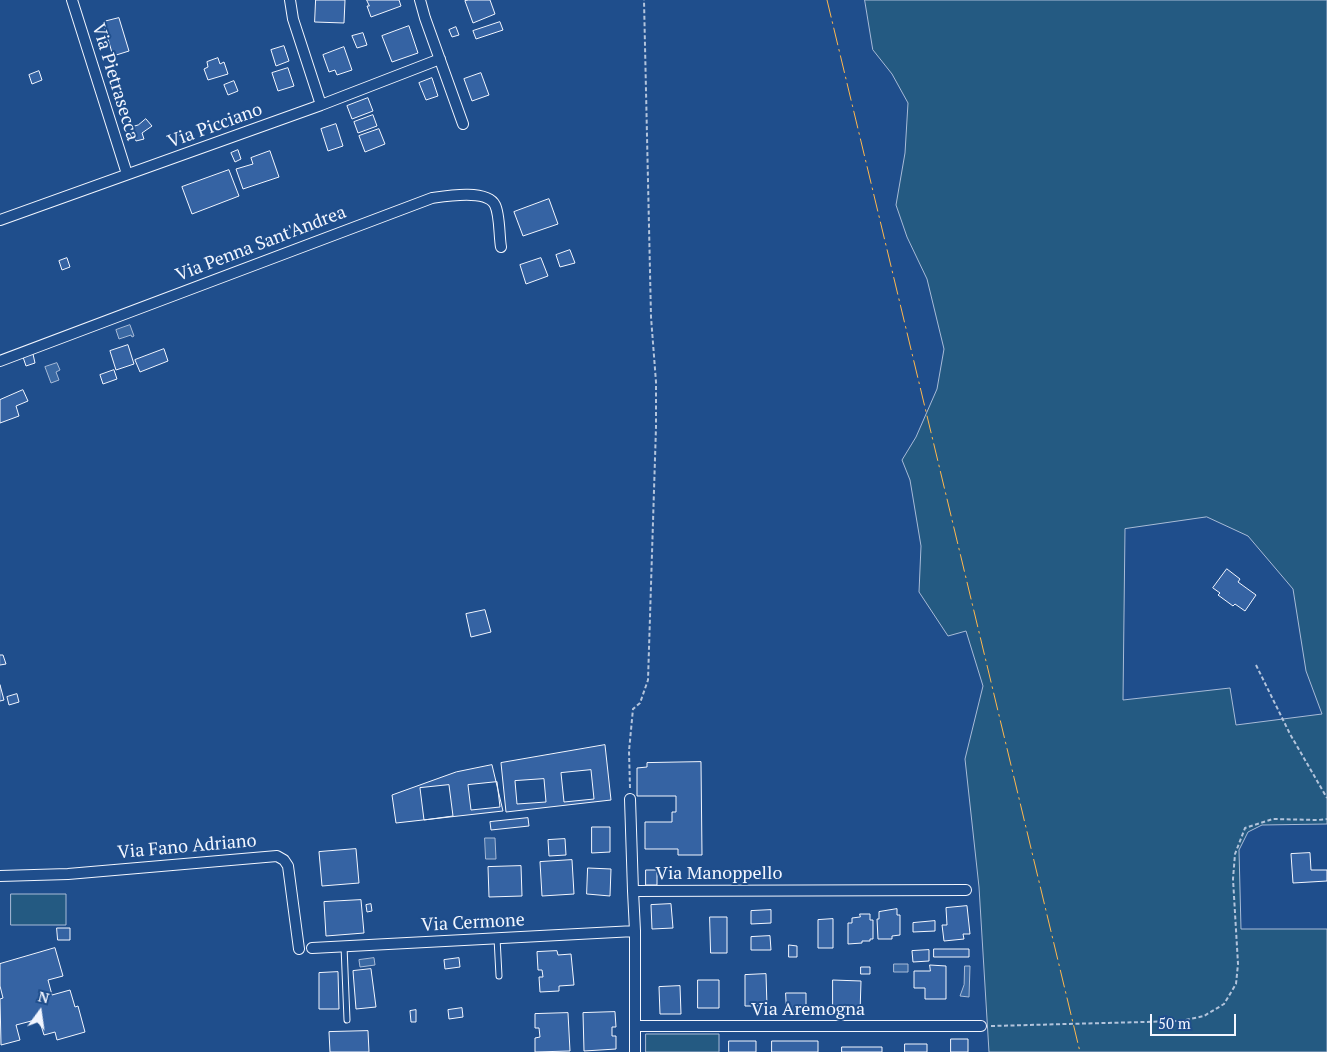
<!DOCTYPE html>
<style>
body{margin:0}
#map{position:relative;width:1327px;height:1052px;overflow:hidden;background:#1f4e8c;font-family:"PT Serif",serif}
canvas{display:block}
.north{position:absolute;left:15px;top:987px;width:50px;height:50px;-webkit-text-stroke:4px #1f4e8c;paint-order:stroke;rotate:14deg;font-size:14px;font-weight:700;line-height:20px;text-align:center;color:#f2f6ff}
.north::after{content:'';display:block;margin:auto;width:18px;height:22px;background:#f2f6ff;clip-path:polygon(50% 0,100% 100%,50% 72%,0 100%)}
.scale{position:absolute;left:1150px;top:1014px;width:86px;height:22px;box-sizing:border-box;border:2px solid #f2f6ff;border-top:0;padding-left:6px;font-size:15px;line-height:18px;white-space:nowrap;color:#f2f6ff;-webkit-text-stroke:4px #1f4e8c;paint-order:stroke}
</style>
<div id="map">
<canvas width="1327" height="1052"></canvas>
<div class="north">N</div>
<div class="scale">50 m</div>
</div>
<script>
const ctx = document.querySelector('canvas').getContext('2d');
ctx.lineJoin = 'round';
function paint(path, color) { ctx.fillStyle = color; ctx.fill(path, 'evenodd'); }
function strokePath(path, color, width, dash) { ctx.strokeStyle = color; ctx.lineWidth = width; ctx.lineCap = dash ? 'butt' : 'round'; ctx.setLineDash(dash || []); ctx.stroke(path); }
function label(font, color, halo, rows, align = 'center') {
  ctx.font = font + ' "PT Serif",serif'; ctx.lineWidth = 4; ctx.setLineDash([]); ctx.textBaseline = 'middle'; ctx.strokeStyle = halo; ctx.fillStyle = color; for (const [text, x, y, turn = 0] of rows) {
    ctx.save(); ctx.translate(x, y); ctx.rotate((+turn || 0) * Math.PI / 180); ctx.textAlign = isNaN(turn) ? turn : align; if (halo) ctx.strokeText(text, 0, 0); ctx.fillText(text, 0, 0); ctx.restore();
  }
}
const green = new Path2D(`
 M865,0h462v824l-65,1 -14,7 -9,18 2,79h86v123h-338l-10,-165 -14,-128 18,-73 -17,-55 -18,5 -29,-44 2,-46 -11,-66 -8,-20 14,-23 21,-48 7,-40 -17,-70 -20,-42 -11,-32 9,-52 3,-50 -16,-29 -19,-24zM1207,517l41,19 45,53 13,82 16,43 -86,11 -6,-37 -107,12 2,-171z
 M11,894h55v31h-55z
 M646,1034h73v18h-73z`);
paint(green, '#245a82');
strokePath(green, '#a8bbd7', 1);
const water = new Path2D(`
 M130,325l4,11 -2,1 -1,-2 -12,4 -3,-9z
 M57,363l3,7 -4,2 3,8 -8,3 -6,-16z
 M485,838h10l1,21h-10z
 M374,958l1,7 -15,2 -1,-7z
 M894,964h14v8h-14z
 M965,966h5l-1,31 -9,-1 4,-11z`);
paint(water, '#3b69a3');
strokePath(water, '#a8bbd7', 1);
const building = new Path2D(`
 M316,0h29l-1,23 -29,-1z
 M367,0h32l2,6 -30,11 -4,-11h2z
 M469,0h21l5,14 -22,9 -8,-22z
 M119,18l10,33 -16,5 -10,-34z
 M500,22l3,8 -27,9 -3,-8z
 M409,26l9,27 -26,9 -10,-26z
 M456,27l3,8 -7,2 -3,-7z
 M363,33l4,12 -10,3 -5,-12z
 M284,46l5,15 -13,5 -5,-16z
 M344,47l8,23 -15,5 -2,-5 -6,2 -6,-17z
 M218,58l2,6 4,-2 4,12 -20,6 -4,-11 4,-2 -1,-5z
 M288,68l6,18 -16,5 -6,-18z
 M39,71l3,9 -10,4 -3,-9z
 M481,73l8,22 -17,6 -8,-22z
 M432,78l6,18 -12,4 -7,-17z
 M234,81l4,10 -10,4 -4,-10z
 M368,98l5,13 -21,8 -5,-13z
 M373,115l4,11 -19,7 -4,-11z
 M146,119l6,7 -10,7 2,6 -8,2 -5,-14 7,-2z
 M336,124l7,22 -15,5 -7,-22z
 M379,129l6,15 -20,8 -6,-16z
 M238,150l3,9 -6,3 -4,-9z
 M270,151l9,26 -36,12 -7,-20 17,-5 -2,-6z
 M229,170l10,26 -47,18 -10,-27z
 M549,199l9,25 -35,12 -9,-24z
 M570,250l5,13 -15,4 -4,-12z
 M67,258l3,9 -8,3 -3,-9z
 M541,258l7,18 -22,8 -6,-19z
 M128,345l6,19 -18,6 -6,-19z
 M164,349l4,12 -28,11 -5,-12z
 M33,354l2,9 -9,3 -3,-9z
 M114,370l3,9 -14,5 -3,-9z
 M23,390l5,11 -12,5 3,10 -19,7v-23z
 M1227,569l13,10 -2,3 18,13 -11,16 -10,-7 -2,2 -15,-11 2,-2 -7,-5z
 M485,610l6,22 -20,5 -5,-23z
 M0,655h3l3,9 -6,1z
 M0,685l4,15 -4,1z
 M17,694l2,8 -10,3 -2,-8z
 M605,745l6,55 -105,12 -5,-49z
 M701,762l1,93h-24v-6h-33v-27h27v-10h4v-16h-39v-28l10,-1v-4z
 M492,765l11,46 -107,12 -4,-28 64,-23z
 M591,770l3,29 -30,3 -3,-29z
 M544,779l2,23 -29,2 -2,-23z
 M497,782l3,25 -29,3 -3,-25z
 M449,785l4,31 -29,4 -4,-32z
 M528,818l1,8 -38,4 -1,-8z
 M592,827h18v25l-18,1z
 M565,839l1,16 -17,1 -1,-16z
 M356,849l3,34 -37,3 -3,-34z
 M1310,853l1,17h16v11l-34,2 -2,-29z
 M572,860l2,34 -32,2 -2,-34z
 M521,866l1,30 -33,1 -1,-30z
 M588,868l23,1 -1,27 -23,-2z
 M646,870h11v15h-11z
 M361,900l3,33 -38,3 -2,-34z
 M371,904l1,7 -5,1 -1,-7z
 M671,904l2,24 -21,1 -1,-24z
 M967,906l3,28h-7l1,5 -20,2 -2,-16h5l-1,-17z
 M897,909v6h3v20l-8,1v3h-14l-1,-20h2v-7z
 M771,910v13l-20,1v-13z
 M860,914h10v6h3v19h-3v2h-8v2l-14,1v-21h4v-5l8,-1z
 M710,917h17v36h-16z
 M833,919v29h-15v-28z
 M935,921v10l-22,1v-9z
 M57,928h13v12h-12z
 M770,936l1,14h-20v-13z
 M789,945l8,1v11h-8z
 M55,948l8,28 -15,4 4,15 18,-5 5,17 3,-1 7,26 -28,8 -2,-8 -11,3 -5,-16 -23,6 4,15 -19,5 -1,-46 3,-1 -3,-12v-22z
 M934,949h35v8h-35z
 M929,950v11l-16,1 -1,-11z
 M557,951l1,4 13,-1 3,31 -15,1v5l-19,1 -1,-15h4l-1,-7h-4l-1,-18z
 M459,958l1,9 -15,2 -1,-9z
 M930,965l16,1v33h-21v-11h-11v-17h16z
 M861,967h9v7h-9z
 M371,969l5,38 -20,2 -3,-38z
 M338,972l1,37h-20v-36z
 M766,974l1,32h-22v-31z
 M698,980h21v28h-21z
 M833,980l28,1 -1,32h-27z
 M680,986l1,28h-21l-1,-27z
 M786,993h20v19h-19z
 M462,1008l1,9 -14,2 -1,-9z
 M416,1010v12h-5l-1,-11z
 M615,1012l1,15h-4v9h4v13l-32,2 -1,-38z
 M568,1013l2,38 -35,1v-14l5,-1 -1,-9h-4v-14z
 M368,1031l1,21h-39l-1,-20z
 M951,1039h17v13h-17z
 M729,1041h27v11h-27z
 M772,1041h46v11h-46z
 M905,1044h22v8h-22z
 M842,1047h40v5h-40z`);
paint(building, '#3563a3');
strokePath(building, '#f2f6ff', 1);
const lane = new Path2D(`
 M497,938l2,38
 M344,946l3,74`);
const street = new Path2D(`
 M72,0l55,174
 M290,0l3,19 28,86
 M420,0l5,18 38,106
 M0,220l321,-115 119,-46
 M0,361l432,-163c14,-2 55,-9 63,7 5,10 4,31 6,42
 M630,799l3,92
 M0,876l68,-2 209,-18 7,4 4,6 11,83
 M312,948l323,-17
 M635,1026h346
 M635,1052v-121l-2,-40 333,-1`);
strokePath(lane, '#f2f6ff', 7);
strokePath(street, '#f2f6ff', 12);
strokePath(new Path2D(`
 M1256,665l34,69 37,64
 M630,788l-1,-37 4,-42 7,-6 8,-23 8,-253v-45l-5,-65 -7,-317
 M991,1026l190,-5 23,-5 20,-12 12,-20 2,-20 -5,-85 2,-25 10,-26 28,-9 45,1 9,-1`), '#b3c4dc', 2, [4, 2.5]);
strokePath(lane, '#1f4e8c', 5);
strokePath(street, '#1f4e8c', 10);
strokePath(new Path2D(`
 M827,0l253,1052`), '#ffb74d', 1, [18, 4, 2.5, 4]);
label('18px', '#f2f6ff', '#1f4e8c', [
 ["Via Pietrasecca",115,82,73],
 ["Via Picciano",215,126,-20],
 ["Via Penna Sant'Andrea",261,244,-21],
 ["Via Fano Adriano",187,847,-5],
 ["Via Manoppello",719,874],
 ["Via Cermone",473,923,-3],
 ["Via Aremogna",808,1010]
]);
</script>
